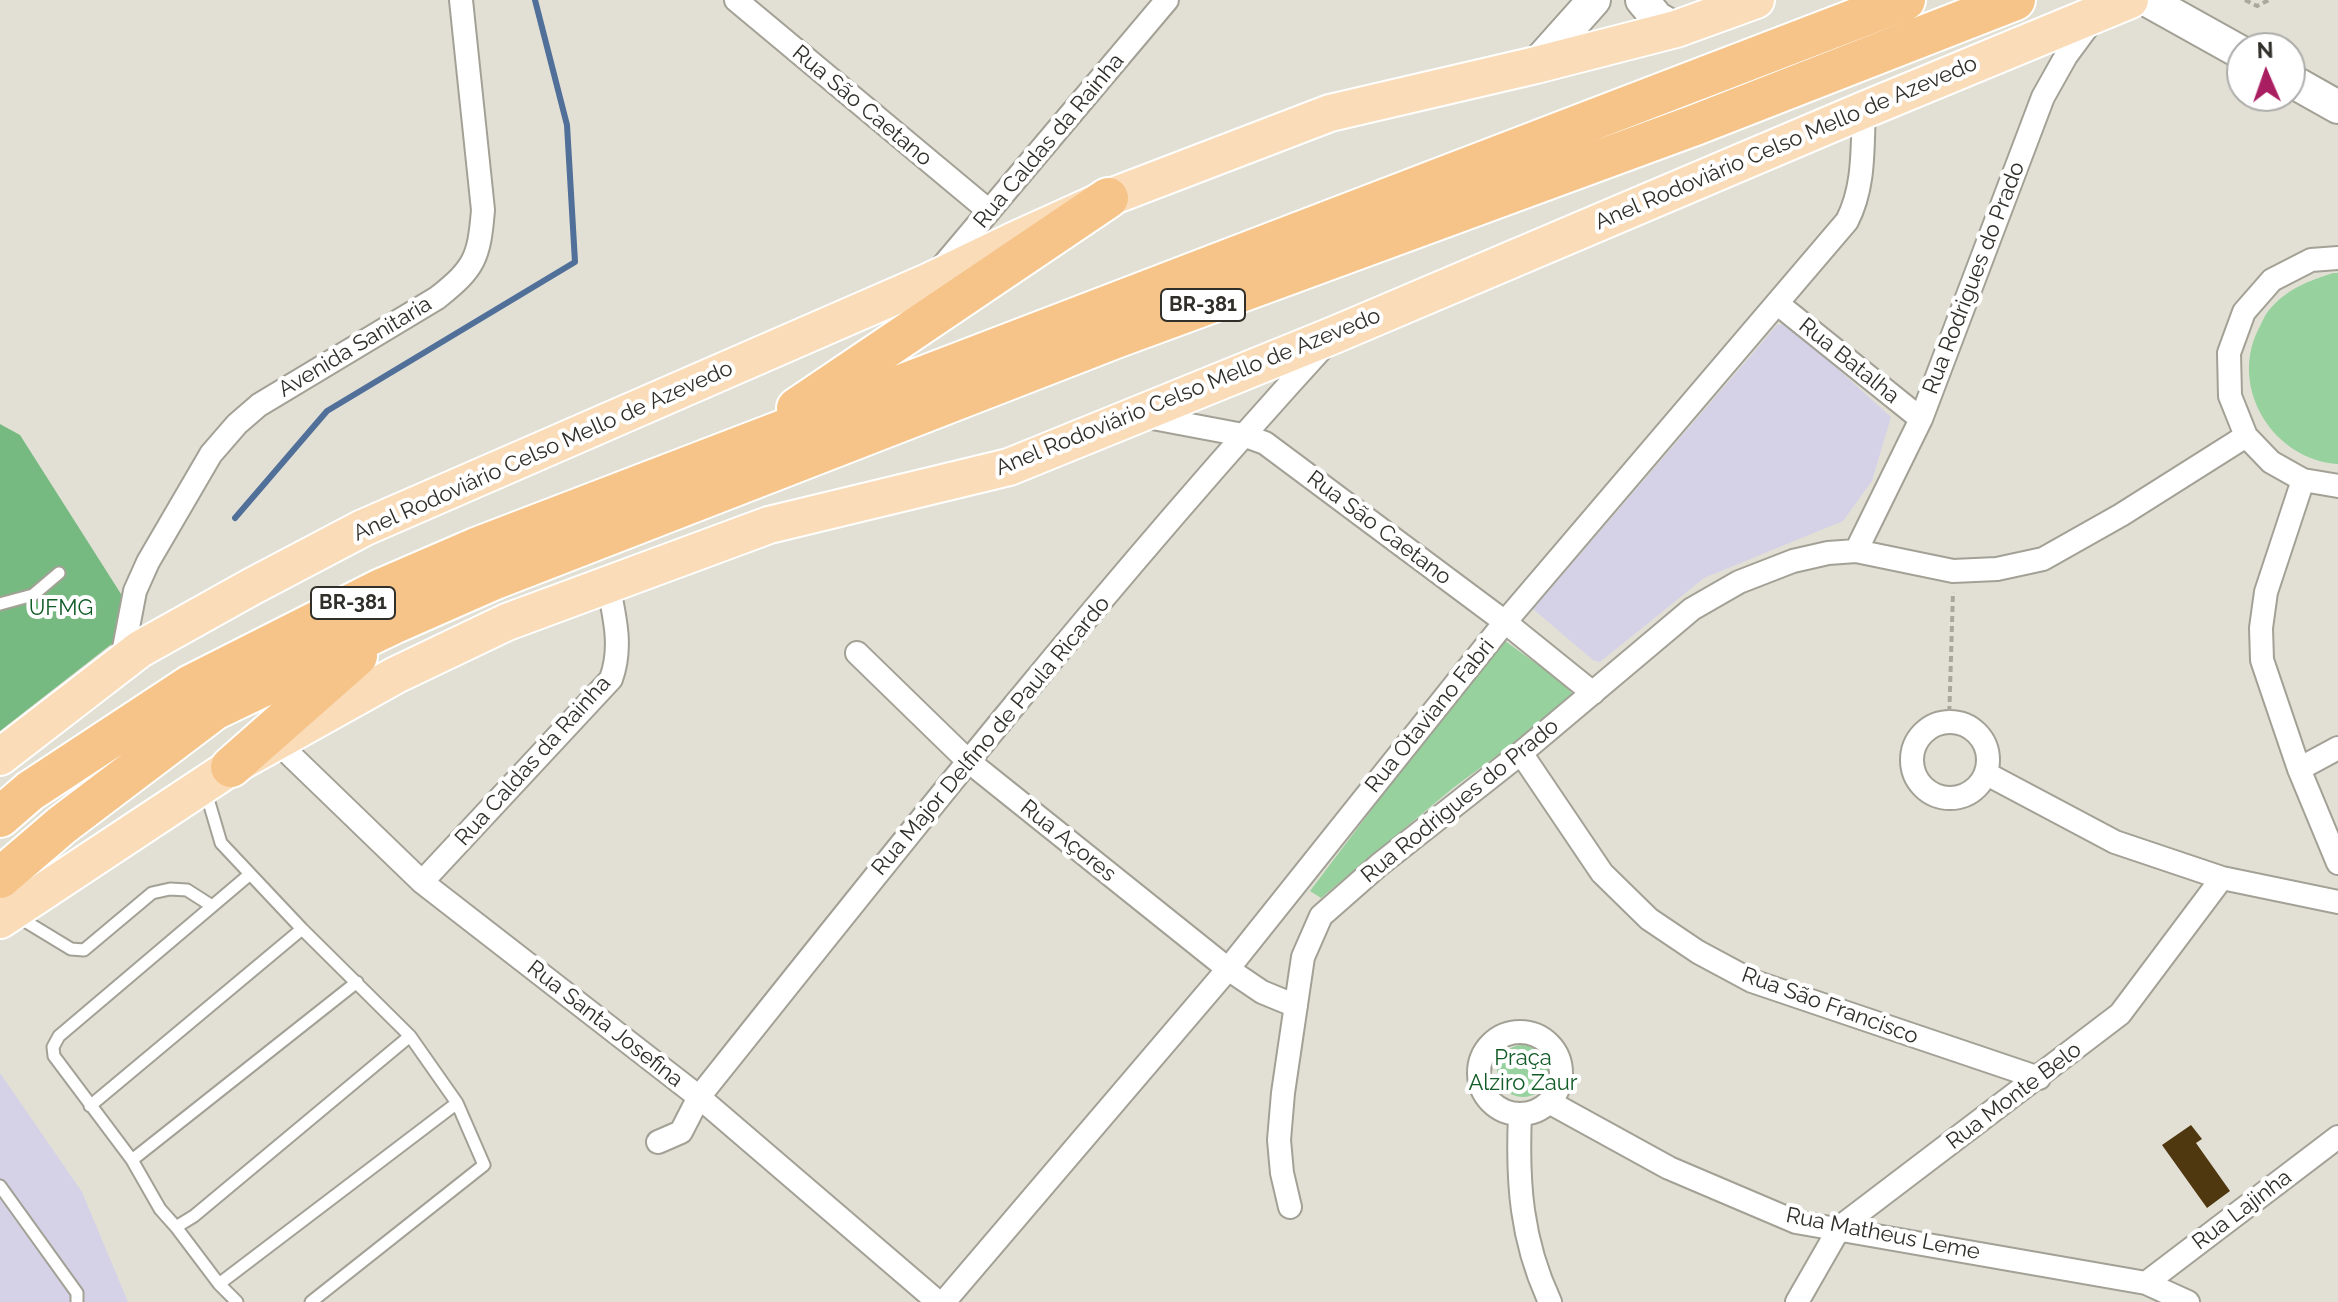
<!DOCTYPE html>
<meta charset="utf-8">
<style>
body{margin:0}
#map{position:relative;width:2338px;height:1302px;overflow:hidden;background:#e2e0d4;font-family:Raleway,sans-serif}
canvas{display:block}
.north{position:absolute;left:2226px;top:32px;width:80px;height:80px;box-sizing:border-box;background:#fff;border:2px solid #acacaa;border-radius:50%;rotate:358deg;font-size:22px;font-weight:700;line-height:32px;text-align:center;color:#302f2a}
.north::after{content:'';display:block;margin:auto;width:28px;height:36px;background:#a91e61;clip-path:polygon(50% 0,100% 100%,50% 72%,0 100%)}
</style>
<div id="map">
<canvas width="2338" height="1302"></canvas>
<div class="north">N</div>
</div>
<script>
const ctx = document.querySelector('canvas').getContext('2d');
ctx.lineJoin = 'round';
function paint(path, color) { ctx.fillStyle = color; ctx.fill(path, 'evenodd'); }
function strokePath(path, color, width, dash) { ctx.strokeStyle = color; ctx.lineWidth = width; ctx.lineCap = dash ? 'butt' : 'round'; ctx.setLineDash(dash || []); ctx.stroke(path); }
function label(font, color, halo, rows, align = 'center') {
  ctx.font = font + ' Raleway,sans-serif'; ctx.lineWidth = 8; ctx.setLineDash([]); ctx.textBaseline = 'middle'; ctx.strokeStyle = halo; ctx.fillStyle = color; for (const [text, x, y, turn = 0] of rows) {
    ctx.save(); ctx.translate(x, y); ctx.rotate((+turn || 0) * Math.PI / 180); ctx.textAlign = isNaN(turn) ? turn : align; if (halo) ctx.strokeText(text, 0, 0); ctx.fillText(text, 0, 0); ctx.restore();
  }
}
paint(new Path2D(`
 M1788,324l103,93 -19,64 -29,40 -139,57 -104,84 -7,-2 -60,-51 244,-284z
 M0,1073l82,119 46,110h-128z`), '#d5d2e8');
paint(new Path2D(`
 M2333,273h5v191c-64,-4 -109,-75 -80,-134 4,-7 7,-16 12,-21 18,-21 39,-28 63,-36z
 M1501,638l65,47 7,10 -10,12 -110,81 -132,110 -11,-7z
 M1497 1071a26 26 0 1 1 52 0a26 26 0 1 1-52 0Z`), '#96d19e');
paint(new Path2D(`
 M0,424l20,11 108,170 -15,38 -113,88z`), '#77ba81');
strokePath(new Path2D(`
 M235,518l92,-107 248,-149 -8,-137 -32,-125`), '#506f99', 6);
paint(new Path2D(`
 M2191,1125l11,14 -6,4 34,48 -23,17 -45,-63z`), '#4f370f');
const lane = new Path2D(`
 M0,604l33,-9 26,-22
 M206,792l15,51 81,86 108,107 -216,180 -18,11 -16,-18 -28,-49 -78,-104 -1,-9 6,-11 190,-161
 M15,915l56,34 13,1 68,-57 18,-4 17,1 25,16
 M90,1106l212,-177
 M132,1160l225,-178
 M0,1186l77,107v9
 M176,1227l43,57 238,-181 -47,-67
 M219,1284l18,18
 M311,1302l173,-137 -27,-62`);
const street = new Path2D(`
 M736,0l253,211
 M2338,258l-27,2 -39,20 -28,32 -15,41 1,43 16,40 25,26 32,18 35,6
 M941,268l226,-268
 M1778,304l143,115
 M1142,416l101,19 22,8 240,179 88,71
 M2303,480l-37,112 -5,36 1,32 37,109 39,94
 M1856,551l65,-132 122,-322 23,-41 28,-38
 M857,653l110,107 261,209 34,23 34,14
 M121,664l14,-73 13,-29 63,-108 26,-30 22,-19 178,-107c38,-30 42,-40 46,-88l-22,-210
 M1912 760a38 38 0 1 1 76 0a38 38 0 1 1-76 0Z
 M277,742l145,140 277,215 239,205
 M1521,753l81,120 47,46 49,33 54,29 287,97
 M2299,769l39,-21
 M1987,774l128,68 107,36 116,24
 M422,882l189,-203c12,-33 3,-63 -3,-96
 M1479 1073a41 41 0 1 1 82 0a41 41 0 1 1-82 0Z
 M1549,1102l120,66 127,54 350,61 42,19
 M1520,1114c-3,68 1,126 30,188
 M658,1142l23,-10 18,-35c203,-255 406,-511 626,-752
 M1290,1207l-8,-34 -3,-33 4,-47 20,-136 18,-41 58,-51 142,-112 171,-144 47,-27 54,-21 35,-8 28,-2 97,20 44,-2 46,-10 78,-44 125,-79
 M2146,1283l192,-146
 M944,1302l284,-333 277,-347 342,-401c18,-35 15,-73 17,-111
 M1797,1302l43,-75 280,-213 102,-136`);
const secondary = new Path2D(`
 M1642,0l15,18 19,11
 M2147,0l95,53
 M1536,65l58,-65
 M2290,80l48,27`);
const primary = new Path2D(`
 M0,757l140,-108 111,-62 112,-59 567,-247 83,-40 95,-43 222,-85 206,-48 140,-36 80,-29
 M0,920l231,-153 165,-92 111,-53 262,-97 240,-58 325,-132 530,-225 266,-110`);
const highway = new Path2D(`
 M797,408l311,-210
 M231,767l126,-111
 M0,817l30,-26 161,-106 190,-96 95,-41 1429,-548
 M0,878l62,-53 152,-115 181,-87 100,-44 623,-242 577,-212 320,-125`);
strokePath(lane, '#a3a196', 15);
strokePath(street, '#a3a196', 26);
strokePath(secondary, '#a3a196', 36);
strokePath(primary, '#fff', 40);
strokePath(highway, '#fff', 44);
strokePath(new Path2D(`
 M2245,0l12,6 12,-6
 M1949,722l4,-130`), '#aaa89e', 4, [6, 4]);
strokePath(lane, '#fff', 11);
strokePath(street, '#fff', 22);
strokePath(secondary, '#fff', 32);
strokePath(primary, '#fadcb8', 36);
strokePath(highway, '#f6c489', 40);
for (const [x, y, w] of [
 [1203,305,84],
 [353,603,84]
]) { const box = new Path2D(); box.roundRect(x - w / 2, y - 16, w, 32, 6); ctx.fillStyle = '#fff'; ctx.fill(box); strokePath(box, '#302f2a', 2); }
label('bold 20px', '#302f2a', null, [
 ["BR-381",1203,305],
 ["BR-381",353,603]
]);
label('22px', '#302f2a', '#fff', [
 ["Rua São Caetano",862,106,40],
 ["Rua Caldas da Rainha",1049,141,-50],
 ["Anel Rodoviário Celso Mello de Azevedo",1786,143,-23],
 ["Rua Rodrigues do Prado",1974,278,-69],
 ["Avenida Sanitaria",355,347,-31],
 ["Rua Batalha",1849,361,39],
 ["Anel Rodoviário Celso Mello de Azevedo",1188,392,-22],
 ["Anel Rodoviário Celso Mello de Azevedo",543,451,-24],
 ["Rua São Caetano",1379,528,37],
 ["Rua Otaviano Fabri",1430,716,-51],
 ["Rua Major Delfino de Paula Ricardo",991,736,-50],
 ["Rua Caldas da Rainha",533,761,-48],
 ["Rua Rodrigues do Prado",1460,801,-39],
 ["Rua Açores",1068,841,39],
 ["Rua São Francisco",1830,1006,20],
 ["Rua Santa Josefina",605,1024,38],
 ["Rua Monte Belo",2014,1096,-37],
 ["Rua Lajinha",2242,1210,-37],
 ["Rua Matheus Leme",1883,1234,11]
]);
label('22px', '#125c27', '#fff', [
 ["UFMG",61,608],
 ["Praça",1523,1058],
 ["Alziro Zaur",1523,1083]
]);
</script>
